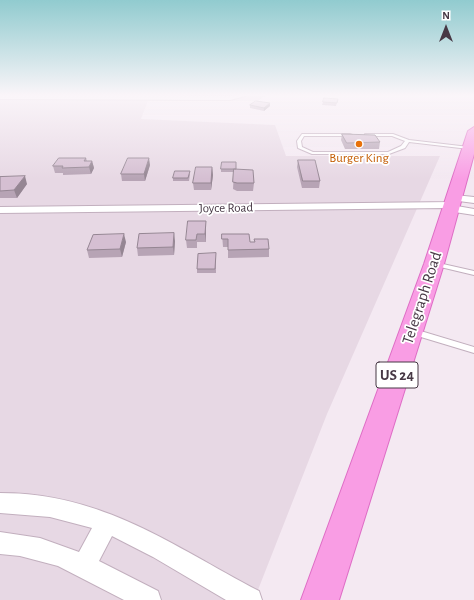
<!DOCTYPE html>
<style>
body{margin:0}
#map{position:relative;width:474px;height:600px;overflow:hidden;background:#f4e9f2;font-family:"Alegreya Sans",sans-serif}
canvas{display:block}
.north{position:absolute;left:426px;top:8px;width:40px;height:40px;-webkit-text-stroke:3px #fff;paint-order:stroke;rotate:0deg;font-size:11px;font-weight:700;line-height:16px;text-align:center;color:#473845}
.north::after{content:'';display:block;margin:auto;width:14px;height:18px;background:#473845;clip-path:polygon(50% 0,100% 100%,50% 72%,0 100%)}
</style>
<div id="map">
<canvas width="474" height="600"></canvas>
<div class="north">N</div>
</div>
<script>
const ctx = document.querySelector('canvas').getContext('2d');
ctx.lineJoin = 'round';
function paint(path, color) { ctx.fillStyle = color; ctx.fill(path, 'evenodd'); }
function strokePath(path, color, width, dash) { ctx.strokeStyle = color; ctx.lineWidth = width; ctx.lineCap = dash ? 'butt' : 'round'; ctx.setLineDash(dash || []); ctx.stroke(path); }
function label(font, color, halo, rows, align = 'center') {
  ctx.font = font + ' "Alegreya Sans",sans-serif'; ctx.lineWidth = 3.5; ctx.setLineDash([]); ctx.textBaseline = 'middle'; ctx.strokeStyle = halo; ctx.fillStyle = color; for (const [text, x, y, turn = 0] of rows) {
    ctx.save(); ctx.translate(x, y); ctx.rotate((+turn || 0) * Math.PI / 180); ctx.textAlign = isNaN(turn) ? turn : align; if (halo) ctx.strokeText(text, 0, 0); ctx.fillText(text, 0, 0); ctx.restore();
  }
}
paint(new Path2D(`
 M0,95h266l-8,6h-110l-7,18 134,6 11,31h154l-113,258 -73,186h-254z`), '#e7d8e4');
const lane = new Path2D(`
 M302,134h48l2,1 -2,1h-46l-3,5 1,6 11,5h75l13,-6 4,-5 -13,-5h-27v-2h28l16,6 60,7 2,1 -2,1 -60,-7 -4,6 -16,6h-77l-14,-6 -1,-7z
 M434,262l40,9v4l-42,-10 -1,-1 1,-1z
 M414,329l60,18v6l-63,-19 -1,-2 1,-2z`);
const street = new Path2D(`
 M0,95l230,1 19,-1 -19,5 -230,-1z
 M455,195l19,2v6l-23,-3 -1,-2z
 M453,202l4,1v3l17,3v6l-26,-4 -1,-3 -447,5v-6z
 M0,493c103,0 171,52 259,98l3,9h-36l-73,-43 -41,-21 -13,25 59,30 3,9h-37l-66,-34 -38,-10 -20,-2v-22l40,6 39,14 13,-24 -42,-11 -50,-4z`);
const primary = new Path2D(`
 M474,127v27l-30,110 -105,336h-38l123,-336 44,-133z`);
strokePath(lane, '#c2afbe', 2);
strokePath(street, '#c2afbe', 2);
strokePath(primary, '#de6dc5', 2);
paint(lane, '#fff');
paint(street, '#fff');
paint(primary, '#f99de4');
paint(new Path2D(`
 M338,99l-2,7 -14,-1 1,-3z
 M270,103v3l-6,5 -14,-3v-3z
 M342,134l38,8 -1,7h-34l-4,-9z
 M86,158l1,3h5l2,7 -3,6 -28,1v-2h-8l-2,-7z
 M298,160l22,21 -1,7h-17l-5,-21z
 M236,162v7l18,14 -1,8h-16l-4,-2 1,-17h-13v-3z
 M150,165l-5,16h-23l-1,-7z
 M212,167l1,8 -2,15h-17l-1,-7z
 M190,174l-1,7h-16v-3z
 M0,177l27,7 -10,14h-17z
 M206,229v13h-9v6h-10l-1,-8z
 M222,234l28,8 19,7v8l-41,1v-11h-5z
 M175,241l-1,14 -36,1 -1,-8z
 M126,242l-4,15 -33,1 -2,-8z
 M216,258v15h-19v-4z`), '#b7a4b5');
paint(new Path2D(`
 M270,103v3l-6,5v-3z
 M149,158l1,7 -5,16 -1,-7z
 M92,161l2,7 -3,6 -2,-7z
 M212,167l1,8 -2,15v-7z
 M25,176l2,8 -10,14 -3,-8z
 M206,221v21l-1,-8z
 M174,233l1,8 -1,14 -1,-8z
 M124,234l2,8 -4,15 -2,-8z`), '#958693');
const building = new Path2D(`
 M324,98l14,1 -1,4 -14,-1z
 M256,101l14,2 -6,5 -14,-3z
 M342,134l33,1 5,7 -33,1z
 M59,158h27l-2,3h8l-3,6 -27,1 1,-2h-10z
 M128,158h21l-5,16h-23z
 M298,160h17l5,21h-17z
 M222,162h14v7h-15z
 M196,167h16l-1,16h-18z
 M234,169l19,1 1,13h-17l-4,-1z
 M175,171h15l-2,7h-15z
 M25,176l-11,14 -14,1v-14z
 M188,221h18l-1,13h-8l-1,6h-10z
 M174,233l-1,14 -36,1 2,-14z
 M124,234l-4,15 -33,1 6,-15z
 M222,234h27l1,8h5l-1,-3h14l1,10 -41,1v-11h-6z
 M216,253l-1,16h-18l1,-15z`);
paint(building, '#d5bfd2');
strokePath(building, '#958693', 1);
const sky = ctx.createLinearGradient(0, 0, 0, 179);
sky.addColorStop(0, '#91cbcf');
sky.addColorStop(0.53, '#faf5f9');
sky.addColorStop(1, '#faf5f900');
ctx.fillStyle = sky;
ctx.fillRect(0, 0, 474, 179);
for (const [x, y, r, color] of [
 [359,144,4,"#e8710a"]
]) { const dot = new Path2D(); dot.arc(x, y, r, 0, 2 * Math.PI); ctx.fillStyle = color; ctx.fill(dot); strokePath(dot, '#fff', 1.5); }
label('13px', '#c56008', '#fff', [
 ["Burger King",359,158]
]);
label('13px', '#473845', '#fff', [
 ["Joyce Road",226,208,-1]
]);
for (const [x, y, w] of [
 [397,375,42]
]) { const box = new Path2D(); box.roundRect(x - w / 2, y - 13, w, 26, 3); ctx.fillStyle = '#fff'; ctx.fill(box); strokePath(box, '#473845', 1); }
label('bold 15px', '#473845', null, [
 ["US 24",397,375]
]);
label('16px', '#473845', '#fff', [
 ["Telegraph Road",422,298,-72]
]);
</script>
